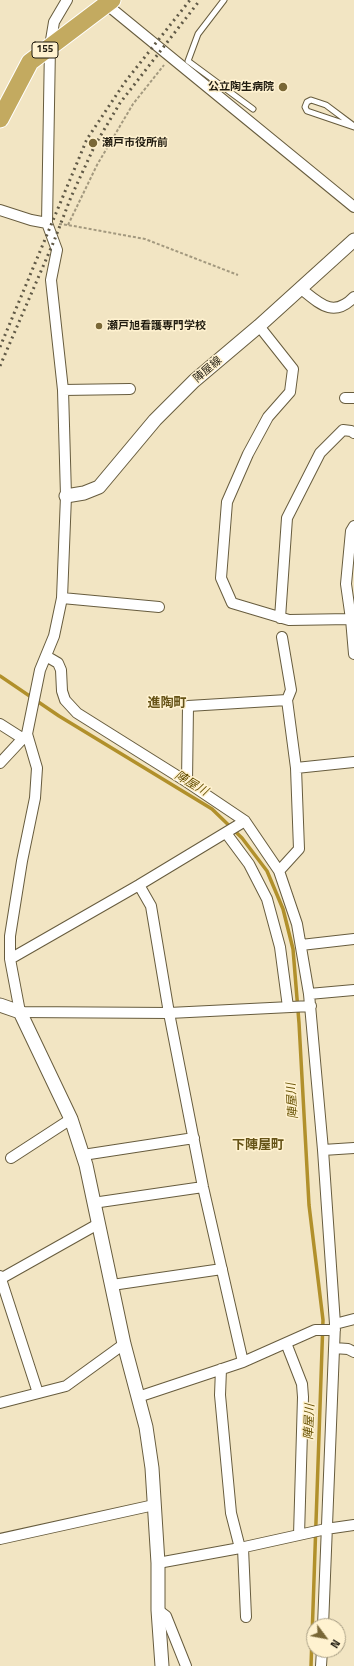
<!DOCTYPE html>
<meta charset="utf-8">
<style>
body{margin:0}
#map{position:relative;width:354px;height:1666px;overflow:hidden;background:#f2e5c3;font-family:"Titillium Web",sans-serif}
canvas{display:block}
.north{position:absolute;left:306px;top:1618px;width:40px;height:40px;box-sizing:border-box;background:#fff2d0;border:1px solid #a69c83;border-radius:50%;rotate:122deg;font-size:11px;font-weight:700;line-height:16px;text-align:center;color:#211c10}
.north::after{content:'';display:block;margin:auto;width:14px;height:18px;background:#796736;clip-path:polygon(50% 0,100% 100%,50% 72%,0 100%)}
</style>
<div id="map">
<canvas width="354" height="1666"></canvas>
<div class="north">N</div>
</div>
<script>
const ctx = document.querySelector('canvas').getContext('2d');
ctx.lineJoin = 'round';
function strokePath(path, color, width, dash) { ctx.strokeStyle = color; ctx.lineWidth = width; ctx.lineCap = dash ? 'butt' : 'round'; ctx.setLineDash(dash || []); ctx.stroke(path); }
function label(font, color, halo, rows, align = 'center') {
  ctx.font = font + ' "Titillium Web","Noto Sans JP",sans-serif'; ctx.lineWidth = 3; ctx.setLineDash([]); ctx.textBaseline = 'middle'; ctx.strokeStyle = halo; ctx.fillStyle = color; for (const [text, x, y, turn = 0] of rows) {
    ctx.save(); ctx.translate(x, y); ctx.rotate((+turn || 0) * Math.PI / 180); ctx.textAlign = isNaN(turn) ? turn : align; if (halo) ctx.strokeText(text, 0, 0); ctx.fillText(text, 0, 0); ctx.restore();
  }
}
strokePath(new Path2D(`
 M0,676l59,40 153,93 30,29 25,33 16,38 10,40 6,74 10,182 14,115 -12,346`), '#b1902b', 3.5);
const service = new Path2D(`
 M224,0l-26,34 -10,27 65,48
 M354,126l-28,-21 -15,-5 -4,2 -2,5 2,4 47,16`);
const minor = new Path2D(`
 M67,0l-13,22 -4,24 -3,177 10,27 -6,30 12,110 3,106 -4,102 -8,38 -14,34 -13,64 10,34 -2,30 -13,63 -12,75v23l10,53 149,1 142,-7
 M106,4l248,203
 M0,210l31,10 16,3
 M300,288c19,15 33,31 54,9
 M259,326l34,43 -3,23 -22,25 -20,37 -21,48 -6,76 11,25 57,17 62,-1
 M63,390l67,-1
 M345,398h9
 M354,526l-3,5 -5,53 5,35 3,35
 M62,598l97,9
 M280,618l7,-100 33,-65 23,-23 8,1 3,2
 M282,637l9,53 -4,10 9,68
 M46,656l12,7 3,7 1,21 3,9 12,13 110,69 58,39 34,50 18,53 12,70 14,156 12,174 -12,302
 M0,724l22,14
 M0,763l27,-29
 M187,782l1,-76 99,-6
 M226,833l23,31 18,35 13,48 8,60
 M279,871l20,-22 -3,-81 58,-6
 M139,885l12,21 18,107 34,174 40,175
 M301,945l53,-6
 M10,959l129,-74 106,-64
 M309,994l45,-4
 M323,1150l31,-2
 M83,1155l111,-17
 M11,1158l60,-39
 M93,1203l110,-16
 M0,1276l38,117
 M2,1278l96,-54
 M112,1285l110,-16
 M335,1324l19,-5
 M286,1343l16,41 1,13 -4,138
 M334,1348l14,1 6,3
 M221,1369l-1,26 11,118 9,35
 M138,1397l105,-35 72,-32h20
 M0,1403l66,-17 58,-42
 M0,1539l154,-34
 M243,1548l3,69
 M158,1563l82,-15 86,-19 28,-4
 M158,1610l8,6 20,50
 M321,1666l1,-16`);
const tertiary = new Path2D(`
 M66,496l18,-3 15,-6 56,-67 39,-39 65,-55 95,-86
 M0,1005l20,7 51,107 15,46 38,179 22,83 6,41 6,95v47l4,56`);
const trunk = new Path2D(`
 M0,119l30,-57 82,-62`);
strokePath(service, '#675c3e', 7);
strokePath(minor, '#675c3e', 12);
strokePath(tertiary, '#675c3e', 15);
strokePath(trunk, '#fff', 19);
strokePath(new Path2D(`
 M59,224l9,1 77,14 93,36
 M68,225l29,-60 36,-61 31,-39`), '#a3997f', 2, [3, 2]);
strokePath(service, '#fff', 5);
strokePath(minor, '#fff', 10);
strokePath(tertiary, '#fff', 13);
strokePath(trunk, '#c3aa60', 17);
strokePath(new Path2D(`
 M0,347l87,-208 38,-57 65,-82
 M0,366l54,-125 17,-44 24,-52 25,-42 80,-103`), '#605946', 3, [2, 4]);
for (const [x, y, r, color] of [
 [283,87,5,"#796736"],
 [93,143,5,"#796736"],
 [99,326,4,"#796736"]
]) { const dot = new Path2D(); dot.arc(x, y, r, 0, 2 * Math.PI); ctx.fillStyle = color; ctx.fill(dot); strokePath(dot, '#fff2d0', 1.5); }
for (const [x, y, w] of [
 [45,50,26]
]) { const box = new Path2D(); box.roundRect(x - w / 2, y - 8, w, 16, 3); ctx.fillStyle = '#fff2d0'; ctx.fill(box); strokePath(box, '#211c10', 1); }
label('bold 10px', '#211c10', null, [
 ["155",45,50]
]);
label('bold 11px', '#211c10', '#fff2d0', [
 ["公立陶生病院",274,87,"right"],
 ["瀬戸市役所前",102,143],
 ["瀬戸旭看護専門学校",107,326]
], 'left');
label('11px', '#211c10', '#fff2d0', [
 ["陣屋線",208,370,-41]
]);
label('italic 12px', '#695305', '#fff2d0', [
 ["陣屋川",191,784,31],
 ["陣屋川",293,1101,-94],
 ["陣屋川",310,1422,-88]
]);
label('bold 13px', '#665317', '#fff2d0', [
 ["進陶町",167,704],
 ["下陣屋町",258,1146]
]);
</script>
